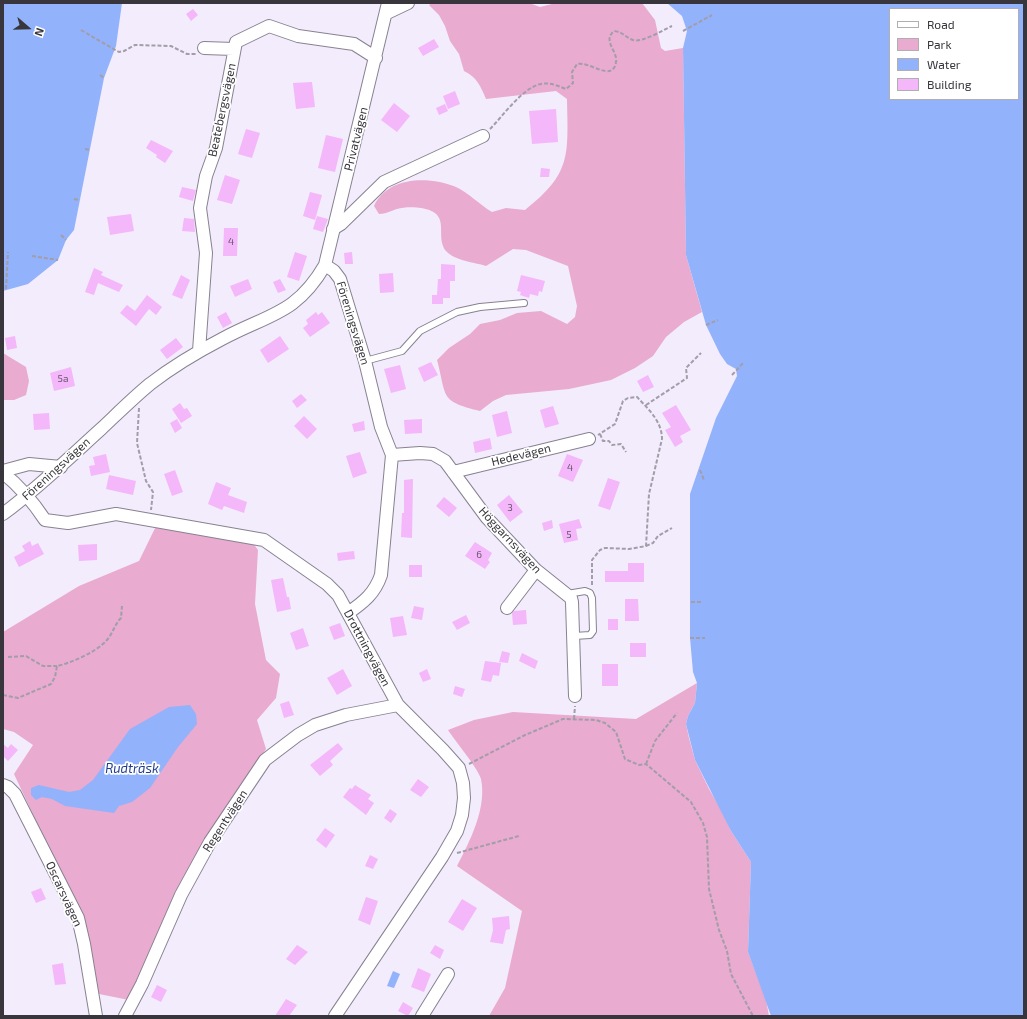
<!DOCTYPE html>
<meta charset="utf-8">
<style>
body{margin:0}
#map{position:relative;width:1027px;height:1019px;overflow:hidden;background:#f2ecfc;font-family:"Exo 2",sans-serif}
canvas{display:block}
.frame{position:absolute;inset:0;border:4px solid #38353c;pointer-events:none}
.legend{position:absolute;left:889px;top:8px;width:130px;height:92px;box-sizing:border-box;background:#fff;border:1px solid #afaeb1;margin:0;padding:5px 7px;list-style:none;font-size:12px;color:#38353c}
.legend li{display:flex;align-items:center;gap:8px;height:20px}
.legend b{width:20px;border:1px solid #afaeb1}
.north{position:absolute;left:8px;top:8px;width:40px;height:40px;-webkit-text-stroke:3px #fff;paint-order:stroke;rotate:110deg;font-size:11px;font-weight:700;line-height:16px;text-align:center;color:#38353c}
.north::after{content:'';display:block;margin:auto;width:14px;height:18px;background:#38353c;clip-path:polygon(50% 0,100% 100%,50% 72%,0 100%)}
</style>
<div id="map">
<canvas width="1027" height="1019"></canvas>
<div class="frame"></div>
<ul class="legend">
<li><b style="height:5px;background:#fff"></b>Road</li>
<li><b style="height:11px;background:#e9abd0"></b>Park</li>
<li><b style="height:11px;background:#92b2fc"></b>Water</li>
<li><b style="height:11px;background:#f4b7fa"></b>Building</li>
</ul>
<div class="north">N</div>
</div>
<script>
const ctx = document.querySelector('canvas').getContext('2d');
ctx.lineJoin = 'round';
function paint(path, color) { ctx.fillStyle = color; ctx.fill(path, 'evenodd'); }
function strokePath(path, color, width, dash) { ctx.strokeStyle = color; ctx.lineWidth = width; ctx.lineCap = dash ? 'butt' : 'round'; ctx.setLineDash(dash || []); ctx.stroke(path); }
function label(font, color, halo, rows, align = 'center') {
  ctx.font = font + ' "Exo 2",sans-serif'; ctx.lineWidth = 3.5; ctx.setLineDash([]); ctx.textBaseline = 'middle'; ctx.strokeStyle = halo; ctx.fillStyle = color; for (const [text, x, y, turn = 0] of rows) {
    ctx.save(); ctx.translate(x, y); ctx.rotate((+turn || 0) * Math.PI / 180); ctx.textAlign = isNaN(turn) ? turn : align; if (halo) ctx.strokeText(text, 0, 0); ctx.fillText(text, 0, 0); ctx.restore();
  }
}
paint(new Path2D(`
 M432,3h97l11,4 16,-4h86l13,17 6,28 4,3 18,-3 3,207 16,57 -18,10 -18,15 -13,19 -18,12 -24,12 -42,9 -63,6 -13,6 -13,10c-41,-10 -33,-14 -43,-51l12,-12 21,-14 10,-10 20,-4 17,-7 24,-2 26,13 8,-7 2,-11 -9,-40 -42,-16 -13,-1 -27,17c-12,-4 -31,-5 -40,-15 -12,-16 7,-38 -25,-43 -6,-1 -18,-1 -24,1 -7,2 -11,5 -18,5l-5,-8c14,-30 55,-30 82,-19 13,6 24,18 36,25l14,-4 19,2c47,-37 43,-55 42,-111l-11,-8 -70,8c-5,-12 -9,-22 -22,-28l-5,-17 -9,-13 -5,-15 -6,-11 -10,-10z
 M3,353l23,14 3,14 -3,14 -12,5h-11z
 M160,518l87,17 11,15 -3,54 11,56 14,14 -4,24 -19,22 9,29 -68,102 -23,41 -46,108 -30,-6 -15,-71 -70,-149 19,-29 -19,-13 -11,-3v-97l76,-46 60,-25z
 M697,683l-2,20 -7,13 -2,8 3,14 6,22 14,29 13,22 9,20 20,31 -3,90 18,48 3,16h-280l16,-28 17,-77 -65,-45c13,-25 30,-58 24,-87 -3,-11 -26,-38 -33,-49l26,-10 39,-8 123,7z`), '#e9abd0');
paint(new Path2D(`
 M3,3h119l-6,43 -12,32 -30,152 -8,10 -8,20 -30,24 -25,7z
 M667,3h357v1013h-253l-23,-64 3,-90 -20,-31 -36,-71 -9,-36 2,-8 7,-13 2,-20 -4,-11 -3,-34v-144l26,-76 21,-42 -1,-7 -9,-5 -7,-10 -14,-29 -20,-70 -3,-207 4,-17 -5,-15zM890,9h128v90h-128z
 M190,705l6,9 1,10 -19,23 -28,41 -18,14 -13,4 -5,7 -49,-7 -13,-7 -10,-2 -6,3 -5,-5v-7l8,-3 30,7 11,-2 13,-10 37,-51 39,-22z
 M393,971l7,3 -6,14 -7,-2z`), '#92b2fc');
paint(new Path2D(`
 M193,9l5,6 -7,6 -5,-7z
 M434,39l5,8 -16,9 -5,-8z
 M312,82l3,25 -19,2 -3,-26z
 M455,91l5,13 -12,5 -5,-13z
 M394,103l16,13 -13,16 -16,-12z
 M445,104l3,7 -9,4 -3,-7z
 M556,109l2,33 -26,2 -3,-33z
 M246,129l14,4 -8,25 -14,-4z
 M326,135l17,4 -8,33 -17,-4z
 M151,140l22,11 -8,12 -9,-6 1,-2 -11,-7z
 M541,168l9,1 -1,8h-9z
 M225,175l15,5 -8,24 -15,-4z
 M182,187l14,3 -3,11 -14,-4z
 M310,192l12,3 -7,25 -12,-4z
 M131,214l3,17 -24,4 -3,-18z
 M317,216l11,3 -5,13 -10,-3z
 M184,218l10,1 1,13 -13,-1z
 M224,228h14l-1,28h-14z
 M295,252l12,4 -8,25 -12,-4z
 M352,252l1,12h-8l-1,-11z
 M441,264l14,1v16h-5v17h-7v6h-11v-9h5l1,-16h3z
 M94,268l9,4 -2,3 22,10 -4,7 -21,-9 -4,12 -9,-3z
 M393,273l1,19 -14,1 -1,-19z
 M181,275l9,5 -8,19 -10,-4z
 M521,275l24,6 -3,11 -3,-1 -1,5 -8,-2 -1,4 -9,-3 1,-3 -4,-1z
 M248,279l4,10 -17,8 -5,-11z
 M280,279l6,11 -8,3 -5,-11z
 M147,295l15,12 -6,8 -7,-6 -13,17 -16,-13 7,-8 8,6z
 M226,312l6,11 -9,5 -6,-11z
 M316,312l2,3 4,-3 8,11 -20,14 -7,-9 5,-4 -2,-4z
 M15,336l2,12 -10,2 -2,-12z
 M280,336l9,13 -21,14 -8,-13z
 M176,338l7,9 -16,12 -7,-9z
 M431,362l7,13 -14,7 -6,-14z
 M400,365l6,24 -15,4 -7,-24z
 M71,367l4,19 -21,5 -4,-18z
 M648,375l6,12 -11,5 -6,-11z
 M301,394l6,6 -10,8 -5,-7z
 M180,403l4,6 3,-1 5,8 -11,7 -9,-14z
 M676,405l15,25 -11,6 3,6 -8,5 -10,-17 6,-3 -9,-14z
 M553,406l6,18 -14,4 -5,-18z
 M507,411l5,22 -15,4 -5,-22z
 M49,413l1,16 -16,1 -1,-16z
 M304,416l13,13 -10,10 -13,-13z
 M177,419l5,9 -7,5 -5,-10z
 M422,419v14l-17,1 -1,-14z
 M364,421l1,9 -11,2 -2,-8z
 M490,438l2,11 -17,4 -2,-11z
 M360,452l7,21 -14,5 -7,-22z
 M106,454l4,18 -19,4 -2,-10 6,-1 -2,-8z
 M567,454l16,6 -10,22 -15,-6z
 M175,470l8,22 -11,4 -8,-22z
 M109,475l27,6 -3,14 -27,-6z
 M608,478l12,4 -10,28 -12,-4z
 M413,479l-1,59 -11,-1 1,-24h2v-33z
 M216,482l15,6 -3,7 19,7 -3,11 -20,-7 -2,4 -14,-6z
 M509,495l14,17 -13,10 -13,-17z
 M444,497l13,11 -8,9 -13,-11z
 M579,519l3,9 -6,1 2,11 -14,3 -5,-19z
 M552,520l1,8 -9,3 -2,-8z
 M30,541l2,5 6,-3 6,11 -25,13 -5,-10 11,-6 -3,-5z
 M475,542l17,11 -4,7 2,2 -5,7 -20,-13z
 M97,544v16l-18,1 -1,-16z
 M354,551l1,8 -17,2 -1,-8z
 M628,563h16v19h-39v-11h23z
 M409,565h13v12h-13z
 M283,578l4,19h2l2,12 -14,3 -6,-32z
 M625,599h13l1,22h-14z
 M414,606l10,2 -2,12 -11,-2z
 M526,610l1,14 -14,1 -1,-12 2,-2z
 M466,615l4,8 -13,7 -5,-8z
 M403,616l4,19 -14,2 -3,-19z
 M608,619h10v11h-10z
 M340,623l5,13 -11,4 -5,-13z
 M303,628l6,18 -13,4 -6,-17z
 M630,643h16v14h-16z
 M502,651l8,2 -2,10 -9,-1z
 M522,653l16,8 -3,8 -16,-8z
 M485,661l16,2 -2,13 -6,-1 -2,7 -10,-2z
 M602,664h16v22h-16z
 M343,669l9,17 -15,9 -10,-17z
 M427,669l4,10 -8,3 -4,-9z
 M455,686l10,3 -3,8 -9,-3z
 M289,701l5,14 -10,3 -4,-14z
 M338,743l5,6 -13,12 3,4 -13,11 -10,-11z
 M3,744l5,4 3,-4 7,6 -10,11 -5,-5z
 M418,779l11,8 -8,10 -11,-7z
 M355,785l16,10 -3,4 6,4 -8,12 -23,-18 7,-9 2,1z
 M390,809l7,5 -6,9 -7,-5z
 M325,828l10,7 -9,13 -10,-8z
 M370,855l8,4 -5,10 -8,-3z
 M41,888l5,11 -10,4 -5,-11z
 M366,897l12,4 -8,24 -12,-5z
 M462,899l15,9 -14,23 -15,-9z
 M509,916l1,13 -4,1 -3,14 -13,-2 3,-12 -1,-12z
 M297,945l11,7 -13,13 -9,-6z
 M435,945l9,5 -4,9 -10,-6z
 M63,963l3,21 -11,1 -3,-20z
 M418,968l13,6 -7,18 -13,-5z
 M157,985l10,5 -6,12 -10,-5z
 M286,999l11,6 -8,11h-14z
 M403,1002l10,6 -5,8 -10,-5z`), '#f4b7fa');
const lane = new Path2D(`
 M365,361l37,-10 18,-20 37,-19 23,-5 44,-4
 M567,594l18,-3 5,2 2,5 1,33 -3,4 -16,1`);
const street = new Path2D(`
 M387,13l21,-10
 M204,48l30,1
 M333,229l8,-5 43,-42 99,-46
 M325,265l63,-262
 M199,351l7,-98 -6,-45 6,-32 10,-28 20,-106 33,-16 29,10 56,8 22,14
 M392,455l28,-2 13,1 12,7 42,57 16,17 33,35 35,28 1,4 3,94
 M3,471l26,-7 32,3
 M453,472l136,-33
 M3,473c18,14 30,29 42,47l23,3 48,-9 148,26 63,44 11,11 60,110 45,45 16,18 4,15 1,15 -2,17 -5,16 -15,26 -107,159
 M3,514c35,-26 66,-56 98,-85 16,-15 32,-31 49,-45 22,-17 47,-32 72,-45 46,-25 74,-24 103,-74l9,6 6,8 25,82 16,66 11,28 -11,120c-6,18 -17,27 -33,38
 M507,608l29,-38
 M3,785l5,2 7,7 63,124 6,26 12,72
 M125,1016l17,-32 39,-89 29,-53 55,-82 33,-25 17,-10 31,-10 52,-10
 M422,1016l26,-42`);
strokePath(lane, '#888290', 8);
strokePath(street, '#888290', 14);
strokePath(new Path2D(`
 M81,30l38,22 5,-1 11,-6 36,1 16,8h9
 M683,31l29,-16
 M100,75l4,3
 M490,129c13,-13 33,-42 51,-45 9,-2 17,2 25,5l7,-6 -1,-11 5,-8c13,-3 36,19 39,-2 2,-11 -14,-21 -2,-31 9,1 11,6 19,9 9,3 30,-10 39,-14
 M85,149l5,1
 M74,199l6,1
 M61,235l5,5
 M32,256l26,4
 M6,289l2,-37
 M706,325l12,-5
 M732,375l12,-13
 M646,405l41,-27 -1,-10 15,-15
 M139,408l-2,35 9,38 7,11 -2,18
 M600,434l3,7h6l3,4 9,-1 5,8
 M700,470l4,10
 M646,546l7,-3 5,-7 14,-8
 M592,585v-25l8,-10 5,-2 24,1 17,-3 3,-52 13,-55c0,-18 -14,-30 -25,-42l-9,1 -5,3 -8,23 -17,11
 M691,602h10
 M690,638h15
 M8,657l18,-1 17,10h14
 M3,695l15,3 33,-14 4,-7 2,-11c14,-3 39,-14 49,-25 7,-7 8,-16 15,-23l1,-12
 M574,719l1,-13
 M469,764l56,-29 38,-16 33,1 9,3 11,9 9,27 14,6 7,-1 45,38 12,21 4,14 2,52 10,41 8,21 4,23 22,42
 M646,764l9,-23 22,-28
 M457,853l62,-17`), '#a29da9', 2, [4, 2]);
strokePath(lane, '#fff', 6);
strokePath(street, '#fff', 12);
label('10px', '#67566c', null, [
 ["4",231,242],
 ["5a",63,379],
 ["4",570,468],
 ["3",510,508],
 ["5",569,535],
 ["6",479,555]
]);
label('12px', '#38353c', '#fff', [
 ["Beatebergsvägen",222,110,-78],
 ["Privatvägen",356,139,-76],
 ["Föreningsvägen",353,323,73],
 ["Hedevägen",521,455,-14],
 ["Föreningsvägen",56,469,-42],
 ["Höggarnsvägen",510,540,47],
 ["Drottningvägen",367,648,62],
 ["Regentvägen",225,821,-57],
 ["Oscarsvägen",64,894,65]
]);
label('italic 13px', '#213d90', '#fff', [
 ["Rudträsk",132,769]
]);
</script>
